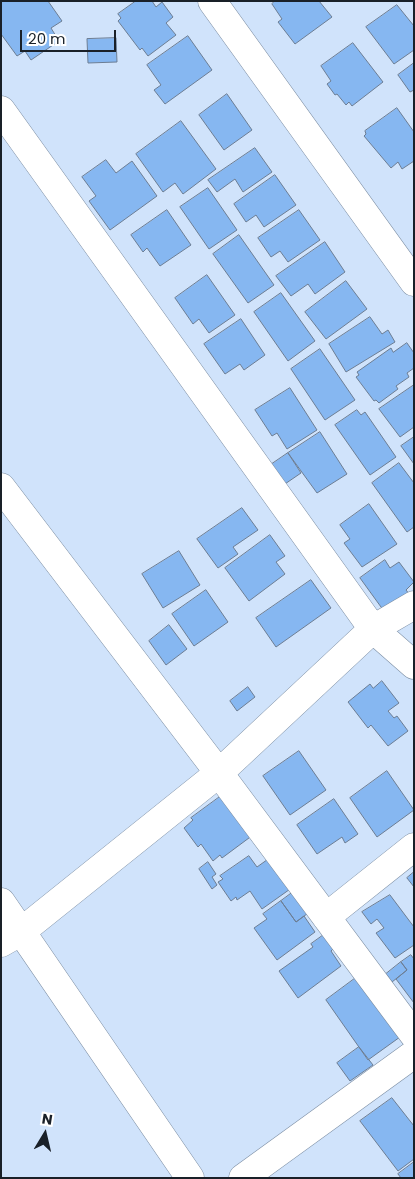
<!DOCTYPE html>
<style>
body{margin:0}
#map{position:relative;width:415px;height:1179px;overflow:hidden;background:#d0e3fb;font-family:Poppins,sans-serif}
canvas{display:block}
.frame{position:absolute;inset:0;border:2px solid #192028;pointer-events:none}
.north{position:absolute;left:20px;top:1109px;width:50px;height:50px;-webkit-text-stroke:4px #fff;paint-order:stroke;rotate:9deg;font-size:14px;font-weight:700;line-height:20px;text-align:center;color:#192028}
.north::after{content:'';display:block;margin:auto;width:18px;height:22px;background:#192028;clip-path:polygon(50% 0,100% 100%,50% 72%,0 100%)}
.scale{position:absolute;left:20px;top:30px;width:96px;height:22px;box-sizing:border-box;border:2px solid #192028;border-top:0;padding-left:6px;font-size:15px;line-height:18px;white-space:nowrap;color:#192028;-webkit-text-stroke:4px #fff;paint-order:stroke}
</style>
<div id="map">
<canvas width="415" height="1179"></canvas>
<div class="frame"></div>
<div class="north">N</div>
<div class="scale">20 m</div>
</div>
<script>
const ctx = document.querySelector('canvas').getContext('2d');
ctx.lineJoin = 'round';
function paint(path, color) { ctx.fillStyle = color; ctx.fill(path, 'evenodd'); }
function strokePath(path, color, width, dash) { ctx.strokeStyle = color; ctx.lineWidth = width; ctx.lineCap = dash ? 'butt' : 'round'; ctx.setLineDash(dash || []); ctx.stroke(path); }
const building = new Path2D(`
 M1,1h47l14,20 -11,7 8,13 -28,19 -6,-9 -8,5 -16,-22z
 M136,1h16l4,6 6,-5 11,15 -7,6 10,12 -28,21 -6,-8 -2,2 -22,-29 3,-3 -3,-4z
 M275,1h44l13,16 -37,27 -17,-22 4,-3 -10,-15z
 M397,5l17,21v24l-20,14 -28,-37z
 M188,36l24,34 -47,34 -11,-14 7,-5 -14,-20z
 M116,38l1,24 -29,1 -1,-24z
 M353,43l30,39 -31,24 -3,-4 -3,3 -9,-11 -2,1 -8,-11 4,-3 -10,-15z
 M414,63v27l-4,2 -12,-17z
 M227,94l25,36 -28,20 -25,-35z
 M397,108l17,24v29l-12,8 -4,-7 -7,6 -27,-32 2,-2 -1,-3z
 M181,121l35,48 -33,25 -8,-11 -12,9 -27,-38z
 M255,148l17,24 -29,20 -8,-13 -18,13 -9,-12z
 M106,160l10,13 16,-12 25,35 -47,34 -21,-29 7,-5 -14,-19z
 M275,175l21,30 -32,22 -8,-12 -10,7 -12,-18z
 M208,188l29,42 -28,19 -29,-42z
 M167,210l24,35 -31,21 -13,-18 -4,4 -12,-17z
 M299,210l21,30 -32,22 -8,-11 -9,6 -13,-19z
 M239,235l35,50 -26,18 -35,-49z
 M325,242l20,30 -30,22 -7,-10 -17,12 -15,-20z
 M207,275l28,40 -26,18 -10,-14 -6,5 -18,-26z
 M346,281l21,28 -41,30 -21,-27z
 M281,293l34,48 -27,20 -34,-49z
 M370,317l12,17 6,-4 7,12 -49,30 -17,-28z
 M241,319l24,36 -21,15 -4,-6 -15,10 -21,-30z
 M407,343l7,10v15l-7,5 2,4 -13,9 2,3 -19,14 -3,-3 -2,1 -18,-24 3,-2 -2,-3 34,-24 2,4z
 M320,349l35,51 -30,20 -34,-51z
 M414,385v42l-14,10 -21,-28z
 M290,388l27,42 -30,19 -10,-16 -5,3 -17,-26z
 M357,410l4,5 4,-3 31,45 -26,18 -35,-50z
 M320,432l27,42 -30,19 -29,-40z
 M414,437v27l-13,-18z
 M288,453l13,20 -19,13 -13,-20z
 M399,463l15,20v44l-7,5 -35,-49z
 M369,504l28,40 -35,23 -18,-24 6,-4 -10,-14z
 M242,508l16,22 -25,17 5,7 -20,14 -21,-29z
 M270,535l15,21 -9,6 9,12 -36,27 -24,-33z
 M179,551l21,34 -37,23 -21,-34z
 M385,560l5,8 9,-6 15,20 -8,8 8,10 -25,18 -29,-40z
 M311,580l20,28 -55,39 -20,-29z
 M206,590l22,32 -34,24 -22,-32z
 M169,625l18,24 -21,16 -17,-24z
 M382,681l17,22 -11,8 6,7 3,-2 11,15 -20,15 -17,-21 -3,3 -20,-26 22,-18 3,4z
 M248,687l7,10 -18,14 -7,-10z
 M299,751l27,39 -36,25 -27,-39z
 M387,771l27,39 -37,27 -27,-39z
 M221,796l36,36 -35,26 -2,-3 -7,6 -12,-17 -3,3 -14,-19 9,-8 -2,-2z
 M334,799l24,35 -13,9 -3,-6 -25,17 -20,-29z
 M249,856l8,11 14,-10 22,30 -31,22 -12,-18 -13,9 -1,-3 -5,4 -13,-19 5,-3 -3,-3z
 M208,862l8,12 -4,3 5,8 -5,4 -13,-20z
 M414,872v15l-7,-9z
 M300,887l15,21 -19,14 -15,-21z
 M390,895l24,32v18l-19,13 -19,-25 8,-5 -7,-9 -6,5 -9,-12z
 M281,901l15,21 8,-6 11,16 -38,28 -23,-32 13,-9 -4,-5z
 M325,934l10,13 -4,4 10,15 -43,32 -19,-27 34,-24 -2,-3z
 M411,955l3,4v44l-18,-24 11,-9 -6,-8z
 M401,962l6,8 -15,12 -6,-8z
 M357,977l43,60 -32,23 -42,-60z
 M359,1047l14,18 -23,16 -13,-18z
 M392,1098l22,28v33l-16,12 -38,-50z
 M414,1162v16h-13l-3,-4z`);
paint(building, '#86b7f1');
strokePath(building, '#6c7d93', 1);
const street = new Path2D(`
 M1,110l372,519 41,36
 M1,487l218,286 195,262
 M1,902l189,276
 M326,917l88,-70
 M1,943l21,-12 197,-158 154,-144 41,-24
 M243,1178l171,-124`);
const secondary = new Path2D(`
 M212,1l202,281`);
strokePath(street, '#7c8ea3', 29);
strokePath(secondary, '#7c8ea3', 29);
strokePath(street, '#fff', 28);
strokePath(secondary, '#fff', 28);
</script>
